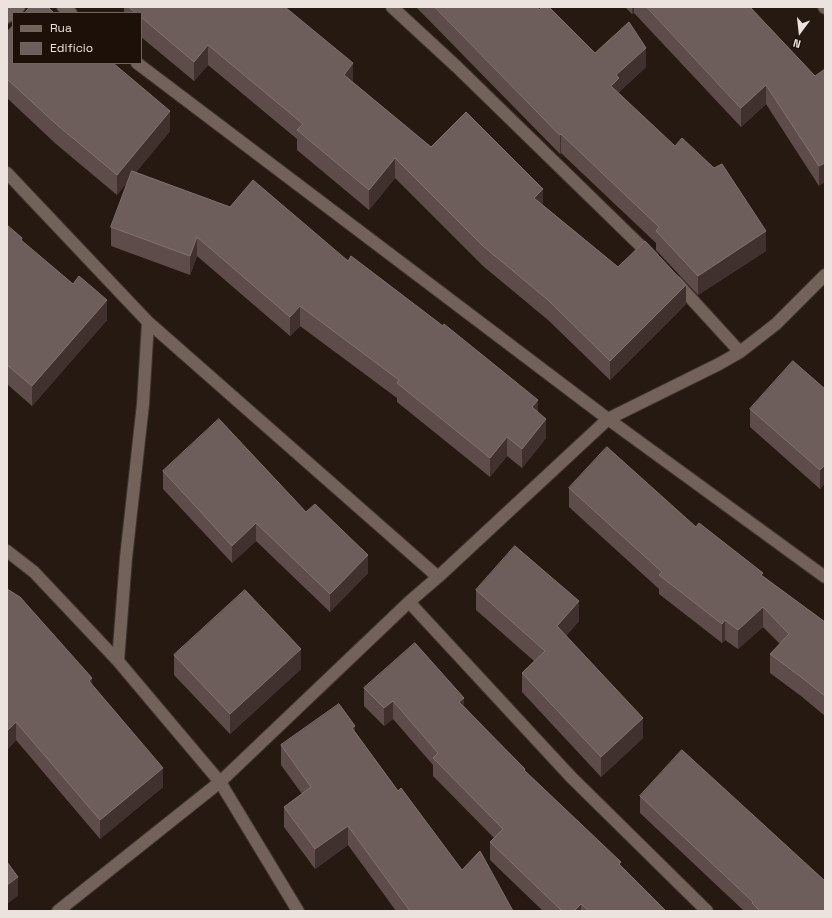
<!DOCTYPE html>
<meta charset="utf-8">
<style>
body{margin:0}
#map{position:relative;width:832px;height:918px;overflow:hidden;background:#261912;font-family:"Space Grotesk",sans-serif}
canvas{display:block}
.frame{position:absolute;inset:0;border:8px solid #ede3de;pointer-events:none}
.legend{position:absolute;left:12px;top:12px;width:130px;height:52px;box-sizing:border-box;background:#1d1009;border:1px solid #70645e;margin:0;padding:5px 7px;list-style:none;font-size:12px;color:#ede3de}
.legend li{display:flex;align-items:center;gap:8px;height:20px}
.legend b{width:20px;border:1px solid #70645e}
.north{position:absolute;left:780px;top:12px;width:40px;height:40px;-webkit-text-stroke:3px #1d1009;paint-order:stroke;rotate:195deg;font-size:11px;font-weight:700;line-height:16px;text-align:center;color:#ede3de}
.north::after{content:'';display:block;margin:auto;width:14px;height:18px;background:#ede3de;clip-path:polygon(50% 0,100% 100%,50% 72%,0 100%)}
</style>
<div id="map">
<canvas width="832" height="918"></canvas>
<div class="frame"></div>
<ul class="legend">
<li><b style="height:5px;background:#73625a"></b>Rua</li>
<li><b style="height:11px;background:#6d5d5b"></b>Edifício</li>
</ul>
<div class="north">N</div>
</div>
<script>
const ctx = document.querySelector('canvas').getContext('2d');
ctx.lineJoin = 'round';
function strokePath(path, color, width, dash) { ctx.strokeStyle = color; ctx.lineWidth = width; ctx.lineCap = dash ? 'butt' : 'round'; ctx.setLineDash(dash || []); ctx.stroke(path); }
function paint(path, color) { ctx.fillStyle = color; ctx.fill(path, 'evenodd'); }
const minor = new Path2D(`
 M63,7l8,6
 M392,7l65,60 195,190
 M824,7l1,1
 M7,17l12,-10
 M137,63l471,356 217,158
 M7,173l141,149 290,255
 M676,282l64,70
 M7,551l27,21 84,89 102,121 78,129
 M409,602l162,175 136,134
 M118,661l8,-103 17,-154 5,-82
 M58,911l162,-129 189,-180 29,-25 170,-158 111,-55 21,-12 36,-28 49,-49`);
strokePath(minor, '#403532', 14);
strokePath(minor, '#73625a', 12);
paint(new Path2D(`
 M124,7h161l68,75 78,65 112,58 75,62 68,37 -76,76 -62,-60 -65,-54 -88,-88 -26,32 -72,-60v-11l-89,-74 -14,16 -53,-44v-24h-17z
 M416,7h121l58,46 51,14 -27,25v1l147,158 -68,44 -42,-45v-7l-95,-90 -1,1z
 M625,7h125l65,69 10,-7 -6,117 -53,-82 -25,23 -107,-114 -2,1z
 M7,32l163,99 -34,41 212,89 190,151 8,26 -24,30 -15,-12 -17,21 -93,-75v-4l-97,-72 -10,10 -93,-80 -7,19 -79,-29v-19l17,-46 -11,14 -61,-51 -49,-46z
 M7,225l15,16 85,79 -75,86 -25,-22z
 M825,389v94l-5,6 -70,-62v-18z
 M163,471l143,41 62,61 -38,39 -74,-71 -24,22 -69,-74z
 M569,488l127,39 129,95v94l-24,-20 -31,-23v-19l10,-10 -17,-17 -25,22 -13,-9 -3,3 -63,-49v-5l-90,-82z
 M7,589l85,96 71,102 -63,52 -84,-99 -9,10z
 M476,590l103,31 -13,15 77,102 -42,39 -79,-85v-19l12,-12 -58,-51z
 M174,655l127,14 -71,65 -56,-59z
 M364,688l100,18 61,65 141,140h-123l-53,-51v-18l4,-4 -61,-62v-11l-40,-46 -9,7 -20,-20z
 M355,732l43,59 64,79 51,41h-117l-48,-66 -33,24 -31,-42v-20l18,-13 -21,-29v-20z
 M640,796l185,115h-81l-104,-98z`), '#5e4c4b');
paint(new Path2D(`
 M632,7h2v6l-2,1z
 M208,45v20l-14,16v-19z
 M646,48v19l-27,25v6l-8,-12 5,-11z
 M353,63v20l-9,-8z
 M766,85v19l-25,23v-19z
 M170,111v20l-53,64v-20z
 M561,134v19l-1,1v-19z
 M395,158v20l-26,32v-20z
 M825,163v19l-6,4v-20z
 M543,189v20l-9,-11z
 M766,231v20l-68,44v-19z
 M197,237v19l-7,19v-19z
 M686,285v19l-76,76v-19z
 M107,300v20l-75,86v-20z
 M300,306v20l-10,10v-19z
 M538,400v19l-6,-12z
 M546,419v19l-24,30v-19z
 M507,437v19l-17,21v-19z
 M825,465v18l-5,6v-19z
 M256,523v18l-24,22v-17z
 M368,555v18l-38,39v-18z
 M579,601v20l-22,25v-20z
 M763,607v20l-25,22v-19z
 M725,620v20l-3,3v-19z
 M301,649v20l-71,65v-20z
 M92,678v19l-3,-16z
 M464,698v18l-5,-14z
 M393,701v18l-9,7v-18z
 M643,718v20l-42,39v-20z
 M16,722v18l-9,10v-19z
 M355,726v19l-3,-17z
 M163,768v19l-63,52v-19z
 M348,826v19l-33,24v-20z
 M18,877v19l-11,8v-19z
 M581,904v7h-7z`), '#41312e');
const building = new Path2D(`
 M30,7h18l6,6h-29z
 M129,7h156l68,56 -9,12 87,72 35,-35 77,77 -9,9 84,69 27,-26 41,44 -76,76 -62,-61 -65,-54 -88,-88 -26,32 -72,-60 6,-6 -95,-79 -14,17 -53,-45v-4h-5z
 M435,7h102l2,3 3,-3h7l46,46 34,-31 17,26 -30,27 3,3 -8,8 64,60 7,-8 32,30 8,-4 44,67 -68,45 -42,-45 3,-4 -98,-93 -1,1z
 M647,7h103l65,69 10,-7v94l-6,3 -53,-81 -25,23z
 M13,26v37h100l57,48 -53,64 -61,-51 -49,-45v-47z
 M132,171l98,36 23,-27 95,81 3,-5 92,70 1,-2 94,76 -6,7 14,12 -24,30 -15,-12 -17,21 -93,-75 2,-3 -99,-74 -10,11 -93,-80 -7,19 -79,-29z
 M7,225l15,13 -1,2 52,44 6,-8 28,24 -75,86 -25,-21z
 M793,361l32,28v76l-5,5 -70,-61z
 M219,419l87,93 9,-8 53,51 -38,39 -74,-71 -24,23 -69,-75z
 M607,447l89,80 3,-4 64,50 -2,2 64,47v74l-24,-19 -31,-23 19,-20 -26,-27 -25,23 -13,-10 -3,4 -63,-49 3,-3 -93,-84z
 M515,546l64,55 -22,25 86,92 -42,39 -79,-84 23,-22 -69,-61z
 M7,589l13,8 72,81 -3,3 74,87 -63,52 -84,-98 -9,9z
 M245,590l56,59 -71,65 -56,-59z
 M415,643l49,55 -5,4 66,67 -1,1 97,92 -2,2 47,47h-77l-8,-7 -7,7h-12l-72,-69 13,-13 -70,-71 5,-5 -45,-52 -9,7 -20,-20z
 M339,704l16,22 -3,2 46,63 3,-3 61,82 18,-19 33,60h-103l-62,-85 -33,23 -31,-42 27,-20 -30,-42z
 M682,750l143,131v30h-65l-8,-8 1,-1 -113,-106z
 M7,862l11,15 -11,8z`);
paint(building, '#6d5d5b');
strokePath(building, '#81726f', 1);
</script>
